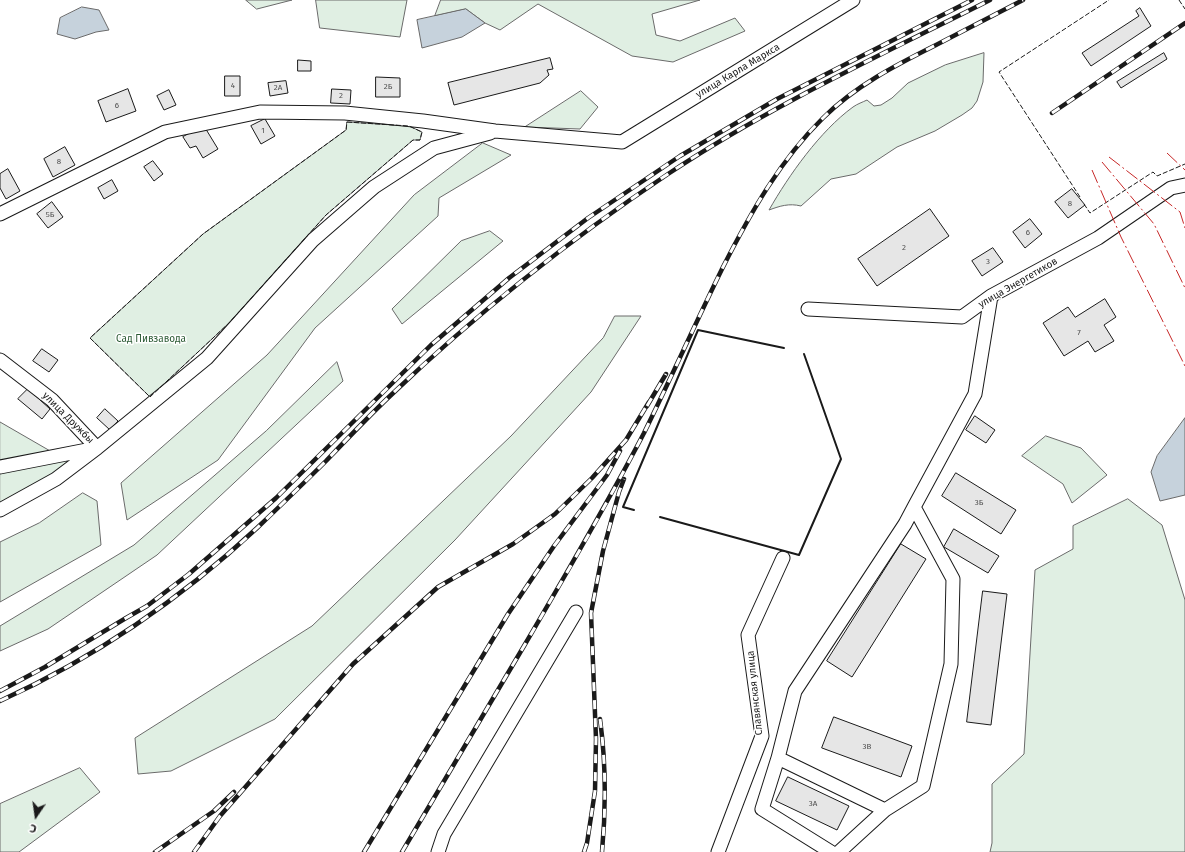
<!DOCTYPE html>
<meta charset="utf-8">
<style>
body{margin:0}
#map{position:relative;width:1185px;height:852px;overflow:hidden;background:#fff;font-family:"Fira Sans",sans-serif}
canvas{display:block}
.north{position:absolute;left:16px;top:796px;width:40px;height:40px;-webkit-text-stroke:3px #fff;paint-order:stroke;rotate:193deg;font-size:11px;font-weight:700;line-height:16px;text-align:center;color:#1a1a1a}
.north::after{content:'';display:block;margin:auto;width:14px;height:18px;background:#1a1a1a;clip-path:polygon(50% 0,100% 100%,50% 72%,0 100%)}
</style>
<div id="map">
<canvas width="1185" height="852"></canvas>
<div class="north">С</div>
</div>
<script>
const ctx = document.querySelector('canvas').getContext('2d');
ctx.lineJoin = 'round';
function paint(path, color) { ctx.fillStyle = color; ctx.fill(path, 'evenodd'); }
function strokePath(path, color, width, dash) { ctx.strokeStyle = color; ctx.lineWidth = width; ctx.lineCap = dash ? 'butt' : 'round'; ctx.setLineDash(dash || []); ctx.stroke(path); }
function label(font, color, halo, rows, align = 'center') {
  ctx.font = font + ' "Fira Sans",sans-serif'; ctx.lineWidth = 3; ctx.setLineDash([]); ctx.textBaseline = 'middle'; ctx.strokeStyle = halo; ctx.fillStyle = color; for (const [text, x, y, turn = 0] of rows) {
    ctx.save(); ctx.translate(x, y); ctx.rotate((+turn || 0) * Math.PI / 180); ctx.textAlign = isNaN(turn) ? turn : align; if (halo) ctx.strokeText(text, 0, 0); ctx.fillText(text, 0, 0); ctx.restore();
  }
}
const green = new Path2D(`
 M246,0h46l-35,9z
 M316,0h91l-7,37 -80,-9z
 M441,0h259l-48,14 4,21 24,6 55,-23 10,13 -72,31 -41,-6 -94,-52 -38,26 -15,-7 -19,-14 -31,7z
 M984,53l-1,29 -6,19 -5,7 -10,7 -27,16 -38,16 -41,27 -25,5 -30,27c-12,-3 -21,0 -32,4 20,-35 51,-79 84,-103 4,-3 10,-5 14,-7l7,6 7,-1 11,-7 16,-15 37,-18z
 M581,91l17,16 -18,22 -55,-2z
 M347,122l62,4 13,6 -2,8h-7l-87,75 -97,108 -79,74 -60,-59 113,-104 143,-104z
 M483,143l28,12 -72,43 -1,18 -123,112 -97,132 -91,60 -6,-37 146,-128 147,-160z
 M490,231l13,10 -101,83 -10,-15 69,-68z
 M615,316h26l-50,76 -136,148 -180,179 -104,52 -33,3 -3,-36 177,-112 199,-190 92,-98z
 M337,362l6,19 -186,174 -109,74 -48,22v-25l134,-81 132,-114z
 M0,422l71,41 -71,42z
 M1046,436l35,12 26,27 -35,28 -9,-19 -41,-28z
 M83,493l14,8 4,44 -101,57v-60l39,-19z
 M1128,499l34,26 23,75v252h-195l2,-9v-59l32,-30 11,-184 38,-21v-23z
 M80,768l20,24 -81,60h-19v-48z`);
paint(green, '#e0efe3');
strokePath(green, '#6a6a6a', 1);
const water = new Path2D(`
 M82,7l17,3 10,20 -13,2 -21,7 -18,-5 3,-16z
 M466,9l19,14 -23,14 -40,11 -5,-28z
 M1185,418v77l-25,6 -9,-29 6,-16z`);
paint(water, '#c6d2dc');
strokePath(water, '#6a6a6a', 1);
const building = new Path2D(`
 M1140,8l11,18 -60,40 -9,-13 57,-37 -3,-5z
 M1164,53l3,6 -46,29 -4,-6z
 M550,58l3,11 -6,1 2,5 -9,8 -86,22 -6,-22z
 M298,60l13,1v10h-13z
 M225,76h15v20h-15z
 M376,77l24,1v19h-24z
 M286,81l2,12 -18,3 -2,-13z
 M128,89l8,22 -30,11 -8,-21z
 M332,89l19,1 -1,14 -19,-1z
 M169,90l7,15 -12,5 -7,-14z
 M265,119l10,17 -14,8 -10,-18z
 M204,126l14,23 -15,9 -7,-12 -6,2 -7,-11z
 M65,147l10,18 -22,12 -9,-18z
 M153,161l10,13 -9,7 -10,-14z
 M8,169l12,22 -14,8 -6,-11v-14z
 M112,180l6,11 -14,8 -6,-11z
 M1072,189l13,16 -17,13 -13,-16z
 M52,202l11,15 -15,11 -11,-14z
 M930,209l19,27 -72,50 -19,-27z
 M1030,219l12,15 -17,14 -12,-16z
 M993,248l10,14 -21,14 -10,-15z
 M1105,299l11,18 -12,8 10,16 -19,11 -7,-11 -24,15 -21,-33 25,-16 7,10z
 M42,349l16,11 -9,12 -16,-11z
 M28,389l22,20 -8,10 -24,-20z
 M105,409l13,12 -8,9 -13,-12z
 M975,416l20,14 -9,13 -20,-13z
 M956,473l60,37 -15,24 -59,-38z
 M954,529l45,27 -11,17 -44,-26z
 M901,544l25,15 -74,118 -25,-16z
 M983,591l24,3 -16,131 -24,-3z
 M834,717l78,29 -11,31 -79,-29z
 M788,777l61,29 -12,24 -61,-29z`);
paint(building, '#e6e6e6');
strokePath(building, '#1a1a1a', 1);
const minor = new Path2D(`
 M0,214l165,-82 95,-20 85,1 78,8 72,10 127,11 231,-142
 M808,309l154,8 29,-21 107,-58 73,-50 14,-3
 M0,360l52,40 45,48 110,-90 106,-118 61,-53 60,-39 56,-15
 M0,467l97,-19 -41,31 -56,31
 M914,507l39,72 -2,85 -28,122 -38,24 -107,-52 17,-67 110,-167 9,-17 61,-113 16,-98
 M778,758l-16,51 69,43
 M438,852l6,-18 132,-222
 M718,852l44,-116 -14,-101 35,-77
 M839,852l46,-42`);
strokePath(minor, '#1a1a1a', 15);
strokePath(minor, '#fff', 13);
const rail = new Path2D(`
 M1052,113l133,-90
 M647,406l19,-32
 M0,691l45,-24 81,-49 21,-12 42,-32 87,-76 155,-153 78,-67 79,-60 92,-62 97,-57 195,-99
 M0,701c94,-43 182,-103 257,-173 23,-22 46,-44 69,-67 21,-22 42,-44 64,-65 86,-82 179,-156 278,-222 102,-68 213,-119 322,-174
 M600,719c6,44 6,89 2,133
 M155,852l59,-41 20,-19
 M194,852l26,-36 133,-152 85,-77 75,-43 42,-30 37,-36 34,-38 23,-38
 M364,852l144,-238 46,-68 53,-71 13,-24
 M402,852c41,-69 81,-137 122,-206 41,-70 82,-140 120,-213 27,-55 52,-111 79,-166 27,-53 57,-107 100,-149 32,-32 73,-53 113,-73 29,-15 58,-30 87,-45
 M584,852l3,-9 8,-52 1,-52 -5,-126 12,-62 16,-59 5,-13`);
strokePath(rail, '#1a1a1a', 4.5);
strokePath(rail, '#fff', 3, [9]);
strokePath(new Path2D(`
 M1179,0l6,9
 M347,122l62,4 13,6 -2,8h-7l-87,75 -97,108 -79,74 -60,-59 113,-104 143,-104z
 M1080,197l-81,-125 110,-72
 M1084,204l6,9 63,-41 4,4 28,-12`), '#1a1a1a', 1, [5, 2]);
strokePath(new Path2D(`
 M634,510l-11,-3 75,-177 86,18
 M660,517l139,38 42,-96 -37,-105`), '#1a1a1a', 2);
strokePath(new Path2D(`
 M1167,153l18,17
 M1109,157l71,55 5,16
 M1102,162l52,62 31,64
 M1092,170l29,67 64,129`), '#c62828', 1, [14, 3, 2, 3]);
label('8px', '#4d4d4d', null, [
 ["4",233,86],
 ["2Б",388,87],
 ["2А",278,88],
 ["2",341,96],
 ["6",117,106],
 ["1",263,131],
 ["8",59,162],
 ["8",1070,204],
 ["5Б",50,215],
 ["6",1028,233],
 ["2",904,248],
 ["3",988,262],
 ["7",1079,333],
 ["3Б",979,503],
 ["3В",867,747],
 ["3А",813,804]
]);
label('10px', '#1a1a1a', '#fff', [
 ["улица Карла Маркса",738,71,-31],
 ["улица Энергетиков",1018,283,-30],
 ["улица Дружбы",68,418,45],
 ["Славянская улица",755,693,-96]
]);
label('10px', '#2b5a34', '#fff', [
 ["Сад Пивзавода",151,339]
]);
</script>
